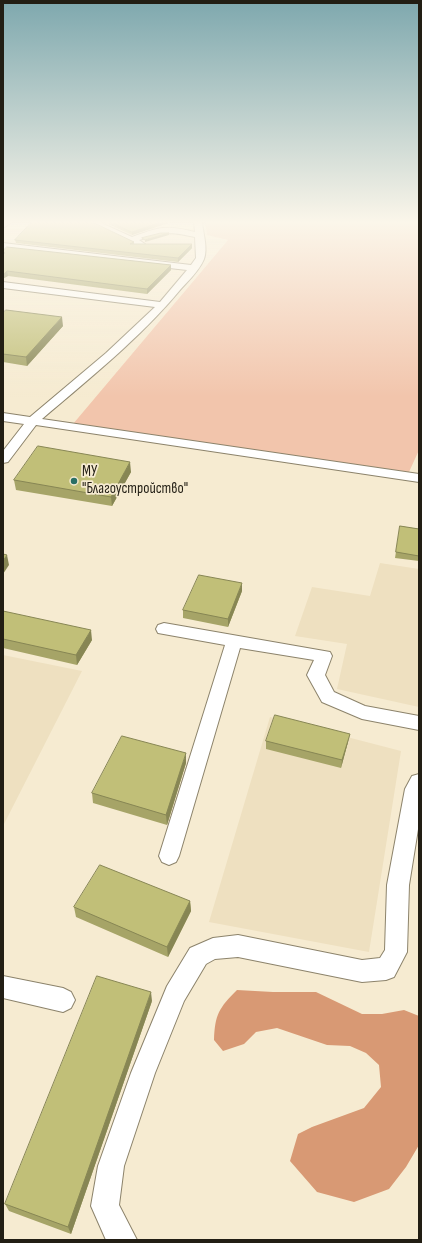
<!DOCTYPE html>
<meta charset="utf-8">
<style>
body{margin:0}
#map{position:relative;width:422px;height:1243px;overflow:hidden;background:#f6ebd1;font-family:"Sofia Sans Condensed",sans-serif}
canvas{display:block}
.frame{position:absolute;inset:0;border:4px solid #221e14;pointer-events:none}
</style>
<div id="map">
<canvas width="422" height="1243"></canvas>
<div class="frame"></div>
</div>
<script>
const ctx = document.querySelector('canvas').getContext('2d');
ctx.lineJoin = 'round';
function paint(path, color) { ctx.fillStyle = color; ctx.fill(path, 'evenodd'); }
function strokePath(path, color, width, dash) { ctx.strokeStyle = color; ctx.lineWidth = width; ctx.lineCap = dash ? 'butt' : 'round'; ctx.setLineDash(dash || []); ctx.stroke(path); }
function label(font, color, halo, rows, align = 'center') {
  ctx.font = font + ' "Sofia Sans Condensed",sans-serif'; ctx.lineWidth = 3.5; ctx.setLineDash([]); ctx.textBaseline = 'middle'; ctx.strokeStyle = halo; ctx.fillStyle = color; for (const [text, x, y, turn = 0] of rows) {
    ctx.save(); ctx.translate(x, y); ctx.rotate((+turn || 0) * Math.PI / 180); ctx.textAlign = isNaN(turn) ? turn : align; if (halo) ctx.strokeText(text, 0, 0); ctx.fillText(text, 0, 0); ctx.restore();
  }
}
paint(new Path2D(`
 M380,563l39,6v138l-82,-18 10,-45 -52,-8 17,-49 58,9z
 M3,655l79,16 -79,155z
 M270,717l131,34 -32,201 -160,-30z`), '#eee0c0');
paint(new Path2D(`
 M205,222h214v228l-10,22 -336,-48 155,-184 -21,-5z`), '#f2c5ac');
paint(new Path2D(`
 M237,990l36,2h43l46,22h20l22,-4 15,6v129l-13,22 -17,22 -35,13 -37,-10 -27,-31 8,-27 14,-7 52,-19 17,-21 -2,-22 -13,-12 -16,-7 -23,-1 -50,-17 -21,4 -12,12 -21,7 -9,-11c1,-26 5,-32 23,-50z`), '#d89974');
const minor = new Path2D(`
 M3,222h9l-9,6z
 M87,222h12l33,15c28,-10 33,-12 63,-5l-1,-10h8c1,11 6,26 2,37 -5,12 -16,22 -24,31 -40,48 -90,88 -138,129l377,55v8l-383,-57 -28,37 -5,1v-12l21,-27 -21,-3v-8l27,4 76,-64 49,-46 -152,-19v-6l157,20 27,-32 -184,-21v-6l188,22 5,-7 -1,-21c-25,-6 -31,-5 -56,3l6,4 -4,3z
 M164,623l166,29 2,4 -7,19 9,17 31,14 54,10v14l-57,-11 -40,-17 -15,-27 7,-15 -74,-12 -61,208 -3,6 -7,3 -7,-3 -3,-6 66,-211 -67,-12 -2,-4 2,-4z
 M419,774v49l-10,62 -2,67 -13,25 -8,3 -24,2 -124,-25 -23,2 -9,5 -22,37 -29,72 -31,93 -5,39 18,35h-31l-15,-34 7,-40 33,-93 36,-87 23,-38 23,-10 25,-3 124,25 18,-2 5,-8 2,-65 18,-96 7,-13z
 M3,976l60,12 8,4 4,8 -4,8 -8,4 -60,-14z`);
strokePath(minor, '#8c836b', 2);
paint(minor, '#fff');
paint(new Path2D(`
 M104,222h67l-39,13z
 M15,240l119,2v2l58,4 -14,14 -162,-19z
 M3,251l168,14v5l-24,24 -139,-18 -4,2h-1z
 M3,313l60,13 -36,40 -24,-4z
 M131,472l-19,34 -96,-16 -2,-10z
 M400,526l19,3v32l-24,-3z
 M242,591l-14,36 -45,-9v-8z
 M3,611l89,29 -15,25 -74,-17z
 M266,741l82,1 -7,26 -75,-19z
 M186,763l-19,62 -74,-22 -1,-10z
 M190,901l1,10 -23,46 -92,-40 -2,-10z
 M152,1001l-81,233 -62,-23 -4,-7z`), '#a6a467');
paint(new Path2D(`
 M161,222h10l-39,13v-3z
 M169,233v2l-24,7v-2z
 M192,244v4l-14,14v-4z
 M171,265v5l-24,24v-5z
 M7,271l1,5 -4,2v-4z
 M62,317l1,9 -36,40 -1,-9z
 M130,462l1,10 -19,34 -1,-9z
 M7,555l2,10 -6,9v-13z
 M242,583v8l-14,36v-8z
 M91,630l1,10 -15,25 -1,-10z
 M350,734l-2,8 -7,26 1,-8z
 M186,753v10l-19,62 -1,-10z
 M190,901l1,10 -23,46 -1,-10z
 M151,992l1,9 -81,233 -3,-7z`), '#878654');
const building = new Path2D(`
 M32,222h60l42,20 -4,2h62l-14,14 -163,-18z
 M111,222h50l-29,10z
 M161,233h8l-24,7 -3,-2z
 M7,247l164,18 -24,24 -140,-18 -3,3h-1v-20l2,-1 -2,-2z
 M6,310l56,7 -36,40 -23,-3v-41z
 M38,446l92,16 -19,35 -97,-17z
 M400,526l19,3v27l-23,-4z
 M3,554l4,1 -4,6z
 M199,575l43,8 -14,36 -45,-9z
 M3,611l88,19 -15,25 -73,-16z
 M275,715l75,19 -8,26 -76,-19z
 M122,736l64,17 -20,62 -74,-22z
 M100,865l90,36 -23,46 -93,-40z
 M97,976l54,16 -83,235 -63,-23z`);
paint(building, '#c1bf78');
strokePath(building, '#878654', 1);
const sky = ctx.createLinearGradient(0, 0, 0, 397);
sky.addColorStop(0, '#7ea8ae');
sky.addColorStop(0.56, '#fbf6ea');
sky.addColorStop(1, '#fbf6ea00');
ctx.fillStyle = sky;
ctx.fillRect(0, 0, 422, 397);
for (const [x, y, r, color] of [
 [74,481,4,"#296f65"]
]) { const dot = new Path2D(); dot.arc(x, y, r, 0, 2 * Math.PI); ctx.fillStyle = color; ctx.fill(dot); strokePath(dot, '#f6ebd1', 1.5); }
label('15px', '#221e14', '#f6ebd1', [
 ["МУ",82,472],
 ["\"Благоустройство\"",82,489]
], 'left');
</script>
